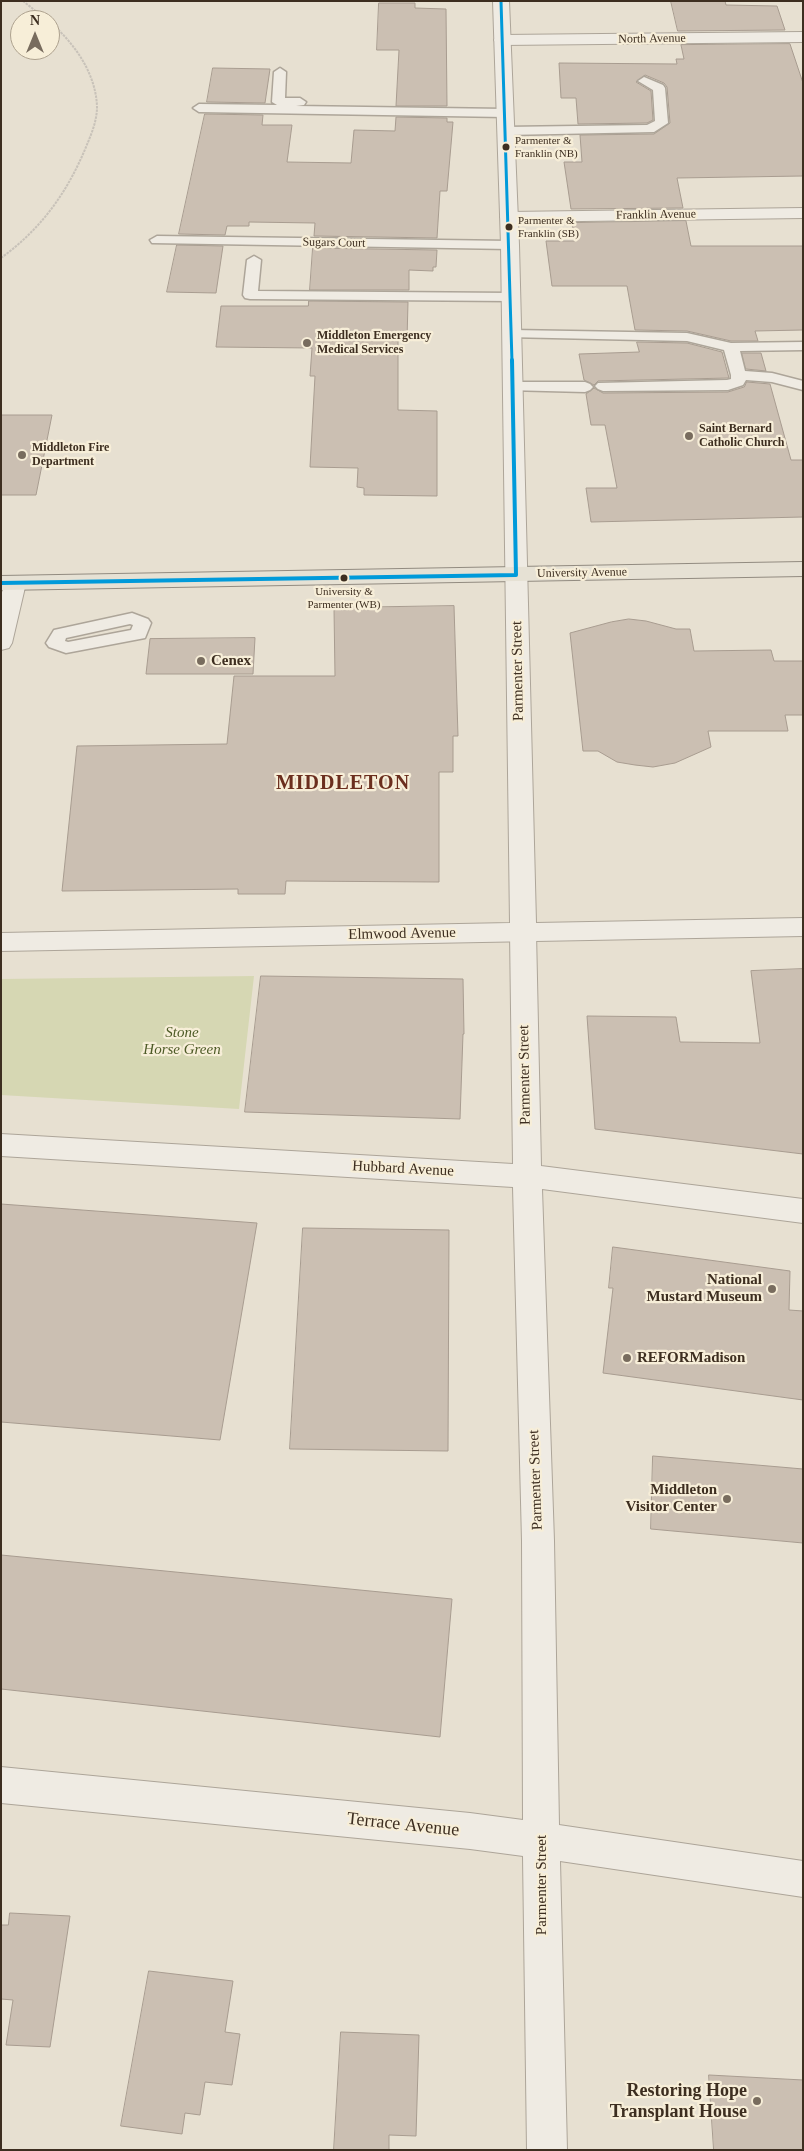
<!DOCTYPE html>
<style>
body{margin:0}
#map{position:relative;width:804px;height:2151px;overflow:hidden;background:#e7e0d1;font-family:"Times New Roman",serif}
canvas{display:block}
.frame{position:absolute;inset:0;border:2px solid #3d2e20;pointer-events:none}
.north{position:absolute;left:10px;top:10px;width:50px;height:50px;box-sizing:border-box;background:#f7eed8;border:1px solid #ada18e;border-radius:50%;rotate:0deg;font-size:14px;font-weight:700;line-height:20px;text-align:center;color:#3d2e20}
.north::after{content:'';display:block;margin:auto;width:18px;height:22px;background:#786c5e;clip-path:polygon(50% 0,100% 100%,50% 72%,0 100%)}
</style>
<div id="map">
<canvas width="804" height="2151"></canvas>
<div class="frame"></div>
<div class="north">N</div>
</div>
<script>
const ctx = document.querySelector('canvas').getContext('2d');
ctx.lineJoin = 'round';
function paint(path, color) { ctx.fillStyle = color; ctx.fill(path, 'evenodd'); }
function strokePath(path, color, width, dash) { ctx.strokeStyle = color; ctx.lineWidth = width; ctx.lineCap = dash ? 'butt' : 'round'; ctx.setLineDash(dash || []); ctx.stroke(path); }
function label(font, color, halo, rows, align = 'center') {
  ctx.font = font + ' "Times New Roman",serif'; ctx.lineWidth = 4.5; ctx.setLineDash([]); ctx.textBaseline = 'middle'; ctx.strokeStyle = halo; ctx.fillStyle = color; for (const [text, x, y, turn = 0] of rows) {
    ctx.save(); ctx.translate(x, y); ctx.rotate((+turn || 0) * Math.PI / 180); ctx.textAlign = isNaN(turn) ? turn : align; if (halo) ctx.strokeText(text, 0, 0); ctx.fillText(text, 0, 0); ctx.restore();
  }
}
paint(new Path2D(`
 M254,976l-15,133 -238,-14v-116z`), '#d6d7b3');
const building = new Path2D(`
 M671,1h54l1,4 51,1 8,24 -107,1z
 M379,3h36v5l31,1 1,97h-51l3,-56h-22z
 M790,44l13,39v93l-126,2 6,30 -112,1 -7,-47h18l-2,-27 74,-1 16,-11 -3,-36 -3,-4 -19,-8 -9,7 15,9 2,29 -6,3 -69,1 -2,-26h-15l-2,-35 118,1 -1,-5h8l-3,-14z
 M213,68l57,1 -5,34 -58,-1z
 M205,114l58,1 -1,10h30l-5,37 64,1 3,-33 41,1 1,-14 51,1v4h6l-6,69h-7l-3,47 -123,-2 1,-13 -66,-1v4h-22l-2,9 -46,-1z
 M686,221l5,25h112v84l-48,1 3,10h-27l-44,-10 -52,-1 -8,-44h-75l-6,-45h29l-3,-18z
 M177,245l46,1 -7,47 -49,-1z
 M313,248l124,2 -1,17h-3v4l-24,-1v20h-99z
 M309,301l99,1 -1,38h-9v70l39,1v85l-73,-1v-7l-7,-1 1,-19 -48,-1 5,-91h-5l2,-28 -96,-1 5,-41h87z
 M637,342l50,1 35,9 7,26 -131,3 -4,4 -10,-5 -5,-26 60,-2z
 M742,353h19l5,18 -20,-2z
 M747,382l23,2 21,76h12v57l-212,5 -5,-34h31l-12,-63h-14l-5,-31 8,-6 9,5 125,-1 16,-5z
 M1,415h51l-16,80h-35z
 M454,606l4,130h-5v36h-14v110l-153,-1 -1,13h-47v-5l-176,2 15,-145 150,-2 7,-68h101l-1,-68z
 M629,619l17,2 30,8h14l4,22 77,-1 3,11h29v54h-18l3,16h-80l3,16 -36,16 -22,4 -18,-2 -18,-3 -19,-11h-15l-13,-118 41,-11z
 M255,638l-2,36h-107l4,-35z
 M803,969v185l-208,-25 -8,-113 89,1 4,25 80,1 -9,-72z
 M261,976l202,3 1,55h-1l-3,85 -215,-7z
 M1,1204l256,19 -37,217 -219,-18z
 M303,1228l146,2 -1,221 -158,-2z
 M613,1247l177,24 -1,39 14,1v89l-200,-27 10,-85h-4z
 M653,1456l150,13v74l-152,-14z
 M1,1555l451,44 -12,138 -439,-48z
 M10,1913l60,3 -20,131 -44,-2 7,-45 -12,-1v-74h7z
 M149,1971l84,10 -8,51 15,2 -8,51 -27,-3 -5,33 -15,-2 -3,21 -61,-8z
 M341,2032l78,3 -3,101 -27,-1v15h-55z
 M709,2075l94,5v70h-89z`);
paint(building, '#cbbfb2');
strokePath(building, '#a89c90', 1);
const service = new Path2D(`
 M280,68l6,4 -1,26h15l6,4 -2,3 -8,1 209,3 6,4 -6,4 -306,-5 -6,-4 6,-4 78,1 -5,-3 2,-30z
 M644,77l19,8 2,3 3,35 -14,9 -148,3 -6,-4 6,-4 141,-2 8,-4 -2,-31 -15,-9z
 M157,236l353,5 7,4 -7,4 -358,-6 -2,-3z
 M254,256l7,4 -3,31 253,2 5,1 2,3 -2,3 -5,1 -261,-2 -5,-1 -2,-3 4,-35z
 M512,330l175,3 44,10 72,-1v8l-63,1 5,20 27,2 31,8v9l-31,-8 -26,-2 -3,5 -15,5 -125,1 -5,-2 -3,-3 3,-3 129,-3 4,-1v-4l-7,-25 -37,-9 -180,-4 -2,-3 2,-3z
 M512,382h73l5,2 3,3 -3,3 -5,2 -78,-2 -3,-3 3,-3z
 M132,613l16,6 3,4 -6,15 -79,15 -17,-6 -3,-4 8,-13zM130,624l3,1 -2,5 -63,12 -3,-1 1,-3z`);
const minor = new Path2D(`
 M803,32v10l-301,3 -6,-2 -2,-3 2,-3 6,-2z
 M803,208v10l-294,4 -6,-1 -3,-4 3,-4 6,-1z
 M15,576l8,2 3,5 -14,60 -3,5 -8,2v-55l6,-17z
 M523,923l9,2 4,7 5,234 262,33v24l-261,-34 12,352 5,284 244,36v36l-243,-36 7,289h-40l-4,-294 -53,-7 -469,-46v-36l469,46 53,7 -1,-279 -9,-354 -512,-31v-22l512,30 -3,-232 4,-7z`);
const tertiary = new Path2D(`
 M493,1h16l10,244 17,678 267,-5v18l-802,15v-18l509,-10 -9,-678z`);
const primary = new Path2D(`
 M803,562v14l-802,14v-14z`);
strokePath(service, '#ada599', 3);
strokePath(minor, '#ada599', 2);
strokePath(tertiary, '#ada599', 2);
strokePath(primary, '#928b80', 2);
strokePath(new Path2D(`
 M23,1l24,19
 M1,258c40,-29 66,-65 85,-111 5,-12 11,-26 11,-40 -1,-34 -23,-64 -47,-85`), '#c8c2b9', 2, [2.5, 1]);
paint(service, '#efebe3');
paint(minor, '#efebe3');
paint(tertiary, '#efebe3');
paint(primary, '#e6e1d4');
strokePath(new Path2D(`
 M501,1l11,361`), '#009ada', 3);
strokePath(new Path2D(`
 M1,583l515,-8 -4,-215`), '#009ada', 4);
for (const [x, y, r, color] of [
 [506,147,4.5,"#3d2e20"],
 [509,227,4.5,"#3d2e20"],
 [307,343,5,"#786c5e"],
 [689,436,5,"#786c5e"],
 [22,455,5,"#786c5e"],
 [344,578,4.5,"#3d2e20"],
 [201,661,5,"#786c5e"],
 [772,1289,5,"#786c5e"],
 [627,1358,5,"#786c5e"],
 [727,1499,5,"#786c5e"],
 [757,2101,5,"#786c5e"]
]) { const dot = new Path2D(); dot.arc(x, y, r, 0, 2 * Math.PI); ctx.fillStyle = color; ctx.fill(dot); strokePath(dot, '#f7eed8', 2); }
label('11px', '#3d2e20', '#f7eed8', [
 ["Parmenter &",515,141],
 ["Franklin (NB)",515,154],
 ["Parmenter &",518,221],
 ["Franklin (SB)",518,234],
 ["University &",344,592,"center"],
 ["Parmenter (WB)",344,605,"center"]
], 'left');
label('12px', '#3d2e20', '#f7eed8', [
 ["North Avenue",652,39,-1],
 ["Franklin Avenue",656,215,-1],
 ["Sugars Court",334,243,1],
 ["University Avenue",582,573,-1]
]);
label('bold 12px', '#3d2e20', '#f7eed8', [
 ["Middleton Emergency",317,336],
 ["Medical Services",317,350],
 ["Saint Bernard",699,429],
 ["Catholic Church",699,443],
 ["Middleton Fire",32,448],
 ["Department",32,462]
], 'left');
label('bold 15px', '#3d2e20', '#f7eed8', [
 ["Cenex",211,661],
 ["National",762,1280,"right"],
 ["Mustard Museum",762,1297,"right"],
 ["REFORMadison",637,1358],
 ["Middleton",717,1490,"right"],
 ["Visitor Center",717,1507,"right"]
], 'left');
label('15px', '#3d2e20', '#f7eed8', [
 ["Parmenter Street",518,671,-91],
 ["Elmwood Avenue",402,934,-1],
 ["Parmenter Street",525,1075,-91],
 ["Hubbard Avenue",403,1169,3],
 ["Parmenter Street",536,1480,-92],
 ["Parmenter Street",542,1885,-90]
]);
label('italic 15px', '#4d5a26', '#f7eed8', [
 ["Stone",182,1033],
 ["Horse Green",182,1050]
]);
label('18px', '#3d2e20', '#f7eed8', [
 ["Terrace Avenue",403,1825,6]
]);
label('bold 18px', '#3d2e20', '#f7eed8', [
 ["Restoring Hope",747,2091],
 ["Transplant House",747,2112]
], 'right');
ctx.letterSpacing = '1px';
label('bold 20px', '#6b2e1e', '#f7eed8', [
 ["MIDDLETON",343,784]
]);
ctx.letterSpacing = '0px';
</script>
